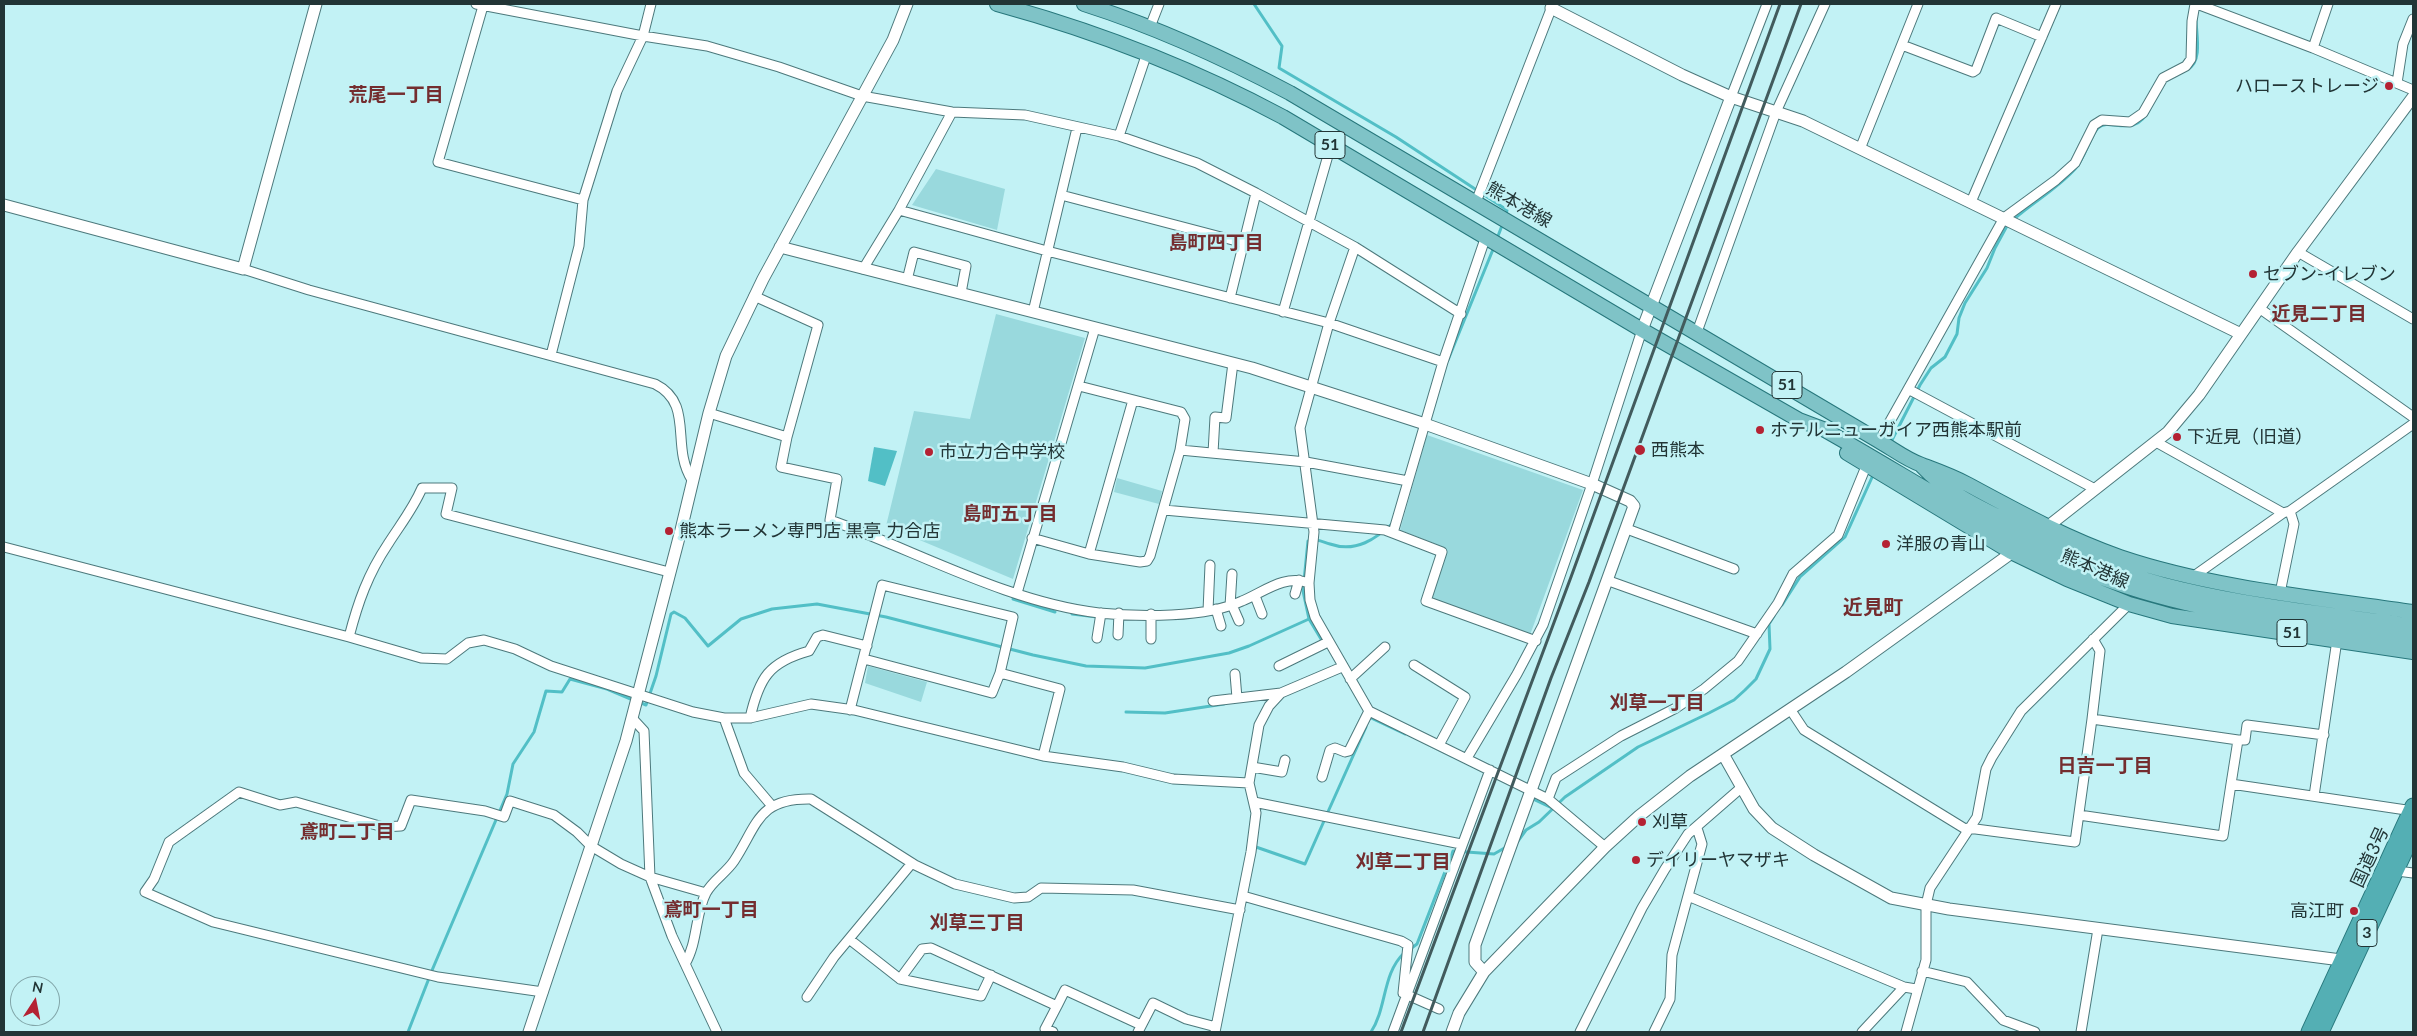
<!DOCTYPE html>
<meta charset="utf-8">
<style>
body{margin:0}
#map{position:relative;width:2417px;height:1036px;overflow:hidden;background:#c2f2f5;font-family:Lato,sans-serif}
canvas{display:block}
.frame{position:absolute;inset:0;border:5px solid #223536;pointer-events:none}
.north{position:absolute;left:10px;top:976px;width:50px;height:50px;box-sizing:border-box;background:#c2f2f5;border:1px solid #82a6a9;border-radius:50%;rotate:11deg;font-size:14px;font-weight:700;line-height:20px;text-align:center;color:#223536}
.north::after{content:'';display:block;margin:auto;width:18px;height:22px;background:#b42233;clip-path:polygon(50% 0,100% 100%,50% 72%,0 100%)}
</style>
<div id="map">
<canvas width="2417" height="1036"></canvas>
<div class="frame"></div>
<div class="north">N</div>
</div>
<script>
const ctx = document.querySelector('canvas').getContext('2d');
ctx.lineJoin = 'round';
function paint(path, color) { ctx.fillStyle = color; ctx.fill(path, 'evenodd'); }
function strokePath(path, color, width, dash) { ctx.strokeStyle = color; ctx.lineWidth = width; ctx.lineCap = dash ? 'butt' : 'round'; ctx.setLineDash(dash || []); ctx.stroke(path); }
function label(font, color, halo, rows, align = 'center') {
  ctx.font = font + ' Lato,"Noto Sans JP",sans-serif'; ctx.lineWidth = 5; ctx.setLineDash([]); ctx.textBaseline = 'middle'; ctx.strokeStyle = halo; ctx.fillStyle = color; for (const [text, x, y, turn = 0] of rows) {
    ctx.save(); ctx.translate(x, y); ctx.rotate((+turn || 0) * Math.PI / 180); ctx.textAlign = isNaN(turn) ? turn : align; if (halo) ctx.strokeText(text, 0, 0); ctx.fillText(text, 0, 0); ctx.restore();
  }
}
paint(new Path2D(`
 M936,169l69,20 -8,41 -85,-25z
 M996,314l89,24 -72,241 -127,-53 28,-115 56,8z
 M1427,435l156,55 -53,145 -101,-36 17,-51 -46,-18z
 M1117,478l45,13 -3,13 -45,-12z
 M868,666l59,16 -6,20 -56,-19z`), '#99d9dd');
paint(new Path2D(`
 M874,447l23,4 -12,35 -17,-5z`), '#52bfc6');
strokePath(new Path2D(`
 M1254,4l28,42 -3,22 117,69 111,73 -1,5
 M2188,69c15,-8 8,-36 8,-50
 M2013,220c20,-18 44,-31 62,-51 10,-11 15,-33 23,-41 12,-12 36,13 52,-20
 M1498,236l5,-13
 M1448,360l46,-113
 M1891,442l29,-57 11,-17 14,-11 12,-23 2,-16 6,-15 22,-35 8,-20 13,-24
 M1013,599l42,13
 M1782,605l18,-28 45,-40 29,-64
 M1072,614l25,3
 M1309,619l12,20
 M639,702l7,3 10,-29 15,-62 3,-2 11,6 23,28 33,-27 31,-10 45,-5 69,13 147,38 53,11 59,2 84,-15 20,-7 60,-27 -6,-28 5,-50c10,-2 12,0 22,3 26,9 46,-5 64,-22
 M1126,712l39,1 59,-9
 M1369,717l36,17
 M1535,800l17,8
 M1327,814l39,-87
 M1518,841l8,-11 13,-8 26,-25 73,-50 71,-34 25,-13 11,-10 11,-11 14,-30 -1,-25 5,-8
 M1256,847l49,17 19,-43
 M1409,950l8,-6 36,-93 41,3 14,-8
 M408,1032l25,-64 74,-174 6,-30 21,-32 12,-41 16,1 8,-13 37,10 26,11
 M1371,1032c16,-24 11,-58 33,-79`), '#52bfc6', 3);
const minor = new Path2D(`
 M476,4l167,32 64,10 72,21 83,29 90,16 73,3 94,21 78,27 59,30 99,54 106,67
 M2197,4l116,44 100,42
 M483,6l-45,156 145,38
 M1150,27l9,-23
 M1902,45l71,27 3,-2 20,-52 46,19
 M2313,48l15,-44
 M2397,83l6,-39 10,-25
 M1731,97l36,-93
 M1119,136l28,-83
 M1860,149l58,-145
 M1061,195l183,48
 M1476,202l77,-198
 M1971,202l85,-198
 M899,210l148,41 282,72 114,39
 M1355,247l-26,76 -29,105 14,104 -5,51 1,17 5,17 54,94 179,88 57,48
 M2298,252l115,67
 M243,269l66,21 346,94c40,20 15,62 37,96
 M863,269l36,-59 53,-98
 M907,280l7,-28 52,14 -5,27
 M754,296l64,29 -31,112 -6,30 56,12 -7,41c87,31 177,82 269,93 40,4 107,5 143,-12 22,-9 42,-27 67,-18
 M1230,298l26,-105
 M2259,308l154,109
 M1033,312l44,-184
 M1283,312l48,-167
 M1697,332l79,-220 49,-108
 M551,355l28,-109 4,-46 34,-109 26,-55 8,-32
 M1908,389l187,100
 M709,413l78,24
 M1879,441l125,-223 52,-38 19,-17 19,-38 8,-5 28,2 13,-9 20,-35 23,-12 5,-7 1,-38 3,-17
 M2156,442l127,71
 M1180,450l126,12 102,19
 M1213,453l2,-36 11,1 7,-55
 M1164,510l221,20 57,22 -16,49 110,40
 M1627,529l107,40
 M1393,533l50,-171 43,-126
 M1032,538l57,16 51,8 7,-1 3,-5 30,-106 5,-31 -4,-7 -102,-26
 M4,547l345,90 72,21 26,1 21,-16 16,-3 31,9 36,17 142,46 31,6h26l61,-14 43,6 189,46 80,11 50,12 76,4
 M1089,554l44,-154
 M2194,576l89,-63 7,-2 123,-87
 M1609,581l148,53
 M1017,593l78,-265
 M2280,593l14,-69 -4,-13
 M1295,594l4,-14
 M1255,596l7,18
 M1232,605l7,16
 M1230,606l2,-32
 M1216,609l5,17
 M1208,611l2,-46
 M1151,614v25
 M1118,635l1,-22
 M349,637c9,-35 19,-63 39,-93 12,-19 25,-35 34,-56h30l-6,26 223,58
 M1097,638l4,-25
 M2093,639l7,12 -8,68 146,21 -7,44 182,27
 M1414,665l51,32 -26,48
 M1279,666l49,-24
 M1000,673l60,16 -17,67
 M1235,674l2,24
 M1350,679l35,-32
 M1213,701l68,-8
 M1790,709l14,21 163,100
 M850,710l32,-125 131,32 -13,56 -8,20 -128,-34
 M632,718l12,13 6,146 22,59 45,96
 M724,718l20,55 28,33
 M750,718c9,-40 19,-56 59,-67l8,-14 6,-2 44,11
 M2235,740h10l2,-15 77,10
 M1467,758l50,-84 26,-49 49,-141 50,-154
 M1252,767l30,5 3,-12
 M1322,777l8,-27 5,-2 10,4 4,-1 20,-40
 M2314,796l23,-156
 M1548,799l8,-21 65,-42 55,-28 28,-19 34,-28 40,-58 15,-29 45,-39 29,-71
 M1254,802l207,42
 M2079,815l144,21 8,-52
 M1968,828l107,14 17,-123
 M2397,871l16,2
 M1243,896l158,45 7,4 -5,48 36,16
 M1688,896l216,91 12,2
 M849,939l51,40 81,17 10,-21
 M685,964c13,-22 10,-50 21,-71 6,-12 20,-20 28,-32 24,-37 24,-63 77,-62l104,66 40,19 59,14 14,-1 13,-9 92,2 107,20
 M1922,971l45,11 36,38 32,12
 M900,979l22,-30 9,-1 126,58 8,-16 76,35
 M543,992l-105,-15 -225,-55 -68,-30 9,-13 15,-37 70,-50 41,13 16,-3 87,25 18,-1 10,-26 74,11 19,6 6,-16 44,14 23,17 14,14 30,18 29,13 56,16
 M807,997l27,-40 78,-94
 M1053,1032l-8,-3 12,-23
 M1138,1032l15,-29 33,16 30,8
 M1215,1032l36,-180 5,-39 -7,-30 10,-58 10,-19 12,-13 61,-26
 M1393,1032l97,-262
 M1580,1032l62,-124 23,-39 23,-35 54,-47
 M1654,1032l16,-33 2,-44 30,-111 -5,-16
 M1862,1032l42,-45
 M1906,1032l20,-72v-55l4,-17 47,-71 9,-48 6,-12 29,-46 108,-107
 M2081,1032l17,-103`);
const tertiary = new Path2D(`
 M1551,8l131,67 49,22 72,24 438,213
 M4,205l239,64 73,-265
 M780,247l472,121 173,56 167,60 38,17 4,5 -159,439v17l9,10
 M1642,330l89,-233
 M2042,531l126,-99 31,-37 99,-143 115,-155
 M1723,754l31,55 18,19 42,27 77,43 58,11 392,51 7,3
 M529,1032l97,-291 55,-211 28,-117 17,-57 37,-77 130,-239 14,-36
 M1452,1032l7,-19 25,-41 121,-125 34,-31 51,-40 156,-104 171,-123`);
const primary = new Path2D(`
 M997,4c102,28 193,63 286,113l359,213 157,90 24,9c95,53 187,117 290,153 96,34 200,43 300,57
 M1084,4c72,23 140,54 206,89l589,348c14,8 28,19 43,24 16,6 30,11 45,19 52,28 97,53 153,73 92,31 197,41 293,55
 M1847,453l164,99 56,27 62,25 43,12 241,36
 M1922,466c25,27 57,41 89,57 50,25 115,54 170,66 76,18 155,26 232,37`);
const trunk = new Path2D(`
 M2309,1032l104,-226
 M2321,1032l92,-198`);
strokePath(minor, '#4d797c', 11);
strokePath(tertiary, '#4d797c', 13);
strokePath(primary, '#27777c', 16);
strokePath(trunk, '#27777c', 17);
strokePath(minor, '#fff', 9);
strokePath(tertiary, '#fff', 11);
strokePath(primary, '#7fc3c7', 14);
strokePath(trunk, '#54afb4', 15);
strokePath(new Path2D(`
 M1401,1032l170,-455 209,-573
 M1423,1032l128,-354 38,-96 212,-578`), '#425b5d', 3);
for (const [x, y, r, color] of [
 [2389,86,5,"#b42233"],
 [2253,274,5,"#b42233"],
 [1760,430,5,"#b42233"],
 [2177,437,5,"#b42233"],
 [1640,450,6,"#b42233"],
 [929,452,5,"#b42233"],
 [669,531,5,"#b42233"],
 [1886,544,5,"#b42233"],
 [1642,822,5,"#b42233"],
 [1636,860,5,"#b42233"],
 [2354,911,5,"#b42233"]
]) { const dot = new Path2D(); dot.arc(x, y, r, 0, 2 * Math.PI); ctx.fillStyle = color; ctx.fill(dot); strokePath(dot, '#c2f2f5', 2); }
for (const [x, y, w] of [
 [1330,145,30],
 [1787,385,30],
 [2292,633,30],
 [2367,933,20]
]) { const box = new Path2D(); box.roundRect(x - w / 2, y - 13.5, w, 27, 4); ctx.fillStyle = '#c2f2f5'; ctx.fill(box); strokePath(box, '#223536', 1); }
label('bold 16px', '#223536', null, [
 ["51",1330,145],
 ["51",1787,385],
 ["51",2292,633],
 ["3",2367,933]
]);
label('18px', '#223536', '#c2f2f5', [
 ["ハローストレージ",2379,86,"right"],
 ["セブン-イレブン",2263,274],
 ["ホテルニューガイア西熊本駅前",1770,430],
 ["下近見（旧道）",2187,437],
 ["西熊本",1651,450],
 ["市立力合中学校",939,452],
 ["熊本ラーメン専門店 黒亭 力合店",679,531],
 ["洋服の青山",1896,544],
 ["刈草",1652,822],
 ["デイリーヤマザキ",1646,860],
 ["高江町",2344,911,"right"]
], 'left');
label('18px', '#223536', '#c2f2f5', [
 ["熊本港線",1519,205,30],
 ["熊本港線",2095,569,23],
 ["国道3号",2370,857,-65]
]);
label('bold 19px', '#742d2f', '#c2f2f5', [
 ["荒尾一丁目",396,95],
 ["島町四丁目",1216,243],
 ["近見二丁目",2319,314],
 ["島町五丁目",1010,514],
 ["刈草一丁目",1657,703],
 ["日吉一丁目",2105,766],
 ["鳶町二丁目",347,832],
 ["刈草二丁目",1403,862],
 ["鳶町一丁目",711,910],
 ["刈草三丁目",977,923]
]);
label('bold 20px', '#742d2f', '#c2f2f5', [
 ["近見町",1873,608]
]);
</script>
